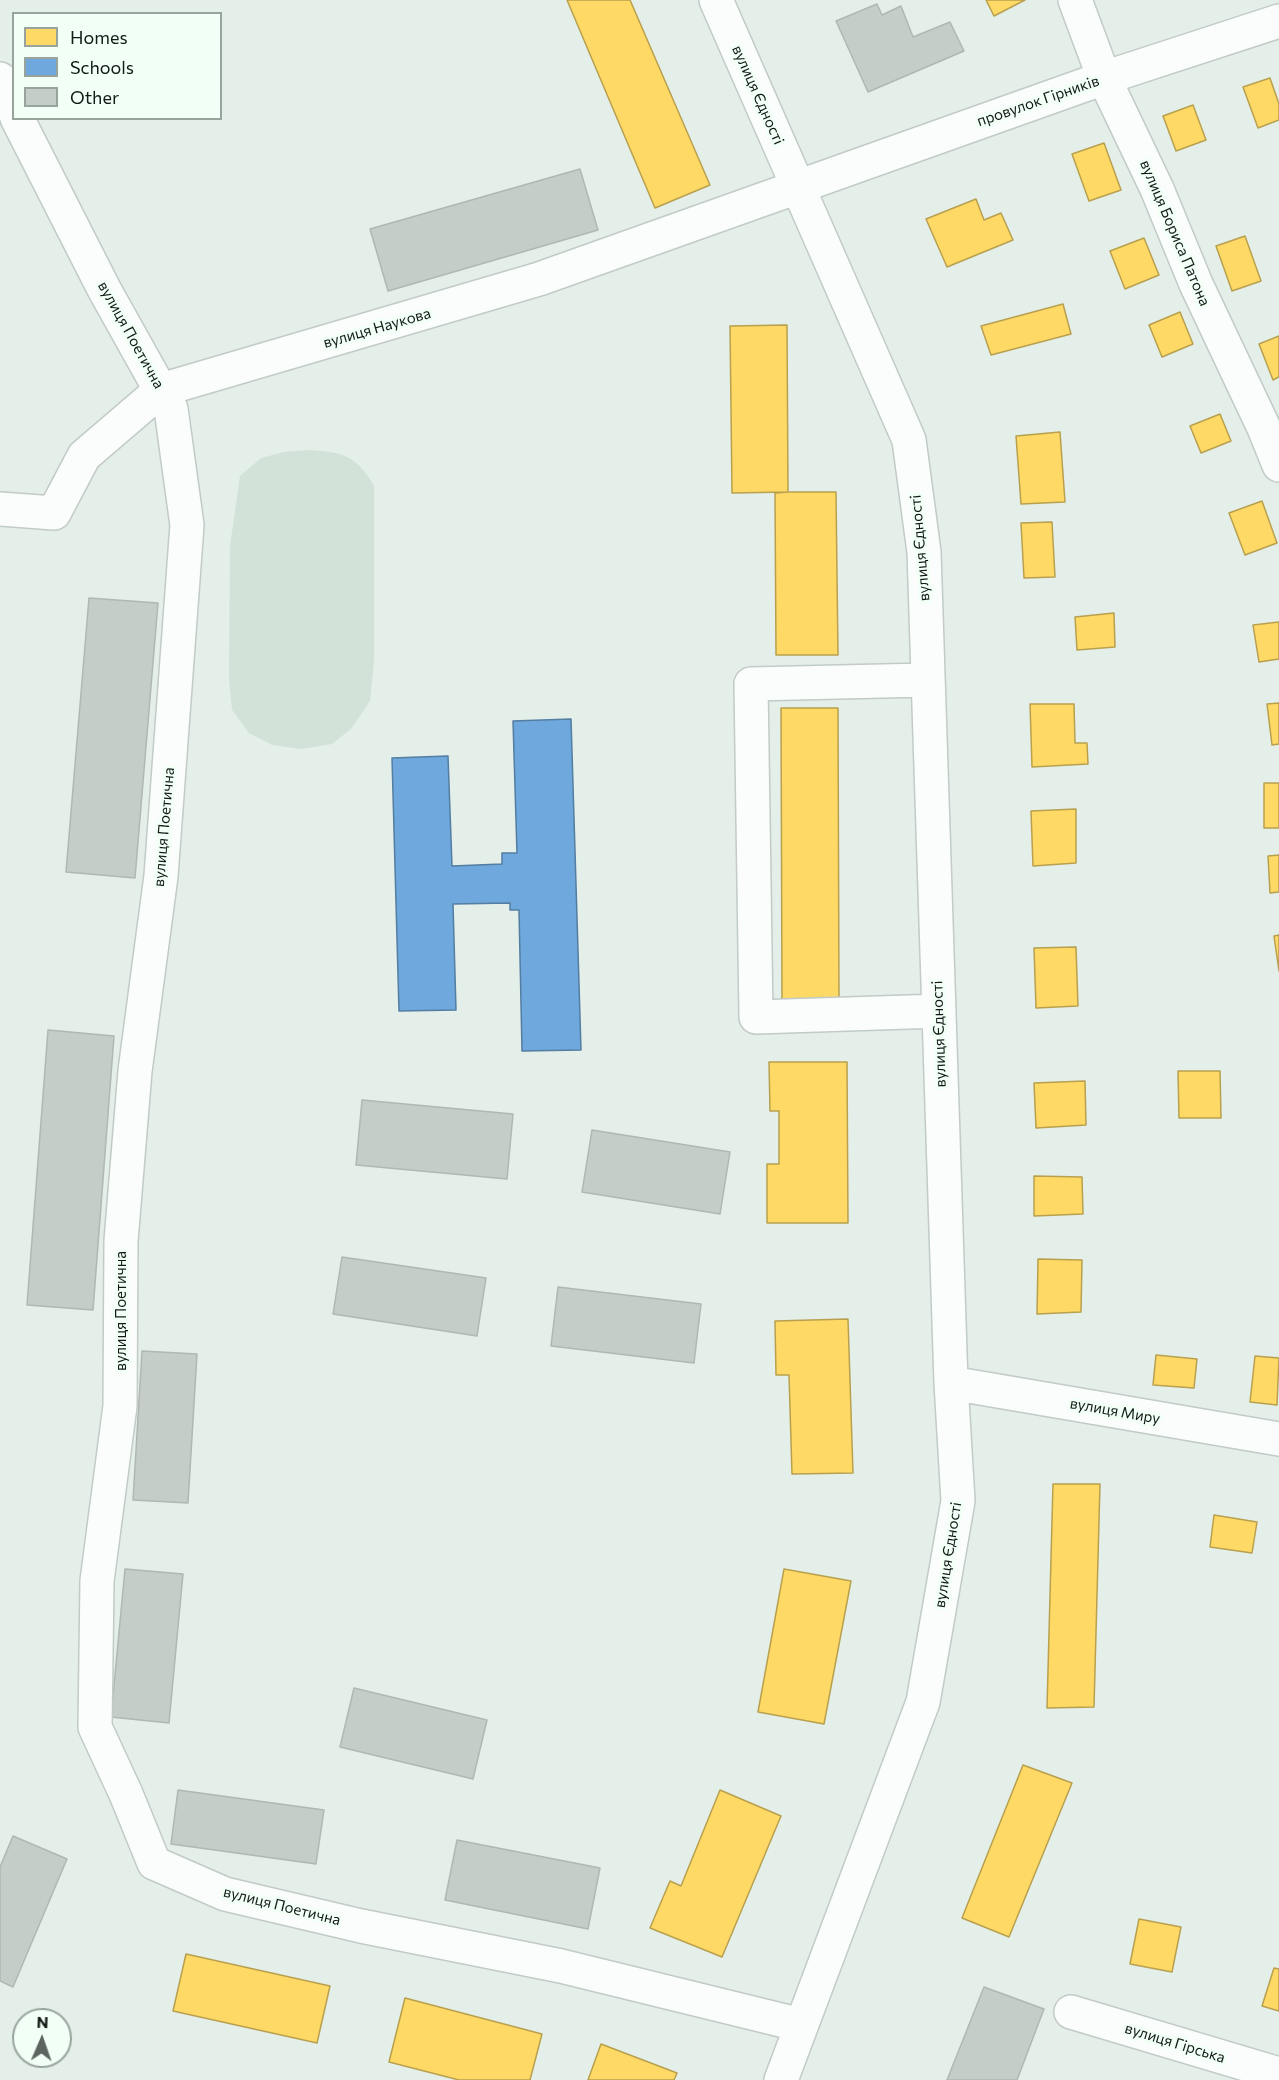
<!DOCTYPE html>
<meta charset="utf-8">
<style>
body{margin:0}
#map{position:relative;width:1279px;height:2080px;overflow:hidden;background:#e4efe9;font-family:Commissioner,sans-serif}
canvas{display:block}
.legend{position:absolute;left:12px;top:12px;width:210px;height:108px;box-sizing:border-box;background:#f2fff7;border:2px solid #99a39d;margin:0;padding:8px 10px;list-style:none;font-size:18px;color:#131a16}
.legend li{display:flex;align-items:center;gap:12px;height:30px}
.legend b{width:30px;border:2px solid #99a39d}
.north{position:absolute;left:12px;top:2008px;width:60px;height:60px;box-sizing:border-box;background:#f2fff7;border:2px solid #99a39d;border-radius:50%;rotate:2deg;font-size:16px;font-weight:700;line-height:24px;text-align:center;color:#131a16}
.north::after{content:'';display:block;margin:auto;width:21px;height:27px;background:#5c6560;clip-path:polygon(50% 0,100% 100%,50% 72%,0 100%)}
</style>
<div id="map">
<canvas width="1279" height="2080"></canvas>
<ul class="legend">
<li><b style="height:16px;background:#ffd966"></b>Homes</li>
<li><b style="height:16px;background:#6fa8dc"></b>Schools</li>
<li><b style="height:16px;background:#c4cdc8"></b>Other</li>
</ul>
<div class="north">N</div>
</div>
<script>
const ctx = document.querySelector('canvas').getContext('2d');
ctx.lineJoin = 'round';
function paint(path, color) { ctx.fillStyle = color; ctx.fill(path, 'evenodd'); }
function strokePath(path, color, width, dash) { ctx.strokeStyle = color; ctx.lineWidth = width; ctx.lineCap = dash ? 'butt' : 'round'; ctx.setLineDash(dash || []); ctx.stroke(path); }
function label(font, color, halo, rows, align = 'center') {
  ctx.font = font + ' Commissioner,sans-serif'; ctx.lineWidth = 6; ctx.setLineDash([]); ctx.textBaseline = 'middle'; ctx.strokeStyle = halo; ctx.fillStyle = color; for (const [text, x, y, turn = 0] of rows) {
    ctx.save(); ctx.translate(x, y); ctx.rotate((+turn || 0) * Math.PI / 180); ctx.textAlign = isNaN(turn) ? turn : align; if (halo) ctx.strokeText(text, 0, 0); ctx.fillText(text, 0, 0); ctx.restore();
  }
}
paint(new Path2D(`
 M310,450c33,2 47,6 64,36v176l-4,39 -19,28 -19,15 -31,5 -29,-4 -23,-12 -17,-23 -3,-31 1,-133 10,-70 21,-18 23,-6z`), '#d2e2d8');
const homes = new Path2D(`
 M567,0h63l80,185 -55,23z
 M986,0h39l-31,16z
 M1270,78l9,26v16l-21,8 -15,-41z
 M1193,105l13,35 -30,11 -13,-35z
 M1104,143l17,47 -32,11 -17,-47z
 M976,199l8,21 17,-7 12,27 -66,27 -21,-48z
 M1245,236l16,45 -29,10 -16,-45z
 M1144,238l15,37 -34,14 -15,-38z
 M1063,304l8,30 -80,21 -10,-29z
 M1180,312l13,32 -31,13 -13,-32z
 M787,325l1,167 -56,1 -2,-167z
 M1279,336v41l-6,3 -14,-36z
 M1220,414l11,27 -30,12 -11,-27z
 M1060,432l5,70 -44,2 -5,-68z
 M788,492h48l2,163h-62l-1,-162z
 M1262,501l15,42 -32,12 -16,-42z
 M1052,522l3,55 -31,1 -3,-55z
 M1114,613l1,34 -38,3 -2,-33z
 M1279,622v37l-20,3 -6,-37z
 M1279,703v41l-7,1 -5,-41z
 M1030,704h44l1,39h12l1,21 -56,3z
 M781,708h57l1,295h-57z
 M1264,783h15v45h-15z
 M1076,809v54l-43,3 -2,-55z
 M1279,855v37l-9,1 -2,-37z
 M1279,935v36l-5,-35z
 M1076,947l2,59 -42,2 -2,-60z
 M769,1062h78l1,161h-81v-59h12v-53h-9z
 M1178,1071h42l1,47h-42z
 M1085,1081l1,44 -50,3 -2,-45z
 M1034,1176l48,1 1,37 -49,2z
 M1038,1259l44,1 -1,52 -44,2z
 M848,1319l5,154 -61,1 -3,-99h-13l-1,-54z
 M1156,1355l41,4 -3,29 -41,-3z
 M1255,1356l24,2 -2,47 -27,-3z
 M1053,1484h47l-6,223 -47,1z
 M1214,1515l43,7 -5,31 -42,-6z
 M784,1569l67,12 -27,143 -66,-12z
 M1023,1765l49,18 -63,154 -47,-19z
 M720,1790l61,26 -59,141 -72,-29 20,-47 11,5z
 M1139,1919l42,8 -9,45 -42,-8z
 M186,1954l144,32 -13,57 -144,-32z
 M1274,1968l5,1v42l-17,-5z
 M405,1998l137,36 -12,46h-71l-70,-18z
 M601,2044l76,29 -3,7h-86z`);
paint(homes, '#ffd966');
strokePath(homes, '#b8a04e', 1.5);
const schools = new Path2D(`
 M571,719l10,331 -59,1 -3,-141h-9v-7l-57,1 3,106 -57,1 -7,-253 56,-2 4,110 50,-2v-11h15l-4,-132z`);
paint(schools, '#6fa8dc');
strokePath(schools, '#537da1', 1.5);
const building = new Path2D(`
 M877,4l5,11 19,-9 12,31 37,-15 14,29 -96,41 -32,-71z
 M580,169l18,61 -210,61 -18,-62z
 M89,598l69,5 -23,275 -69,-6z
 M48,1030l66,6 -21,274 -66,-5z
 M362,1100l151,14 -6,65 -151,-14z
 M592,1130l138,22 -10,62 -138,-22z
 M342,1257l144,21 -9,58 -144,-22z
 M558,1287l143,17 -7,59 -143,-17z
 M142,1351l55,3 -9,149 -55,-3z
 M125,1569l58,5 -14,149 -58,-6z
 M354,1688l133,32 -14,59 -133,-32z
 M178,1790l146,20 -8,54 -145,-20z
 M13,1836l54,23 -54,128 -13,-6v-114z
 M457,1840l143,28 -12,61 -143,-29z
 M984,1987l60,22 -27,71h-70z`);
paint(building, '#c4cdc8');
strokePath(building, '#afb8b3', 1.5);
const minor = new Path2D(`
 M716,0l193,440 15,112 27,831 7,118 -35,201 -142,378
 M1075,0l29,78 53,111 39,95 68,144 15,37
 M0,79l14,32
 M17,118l87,171 67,120 16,116 -26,351 -26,195 -14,170 -1,165 -23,175 -2,146 31,67 28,69 71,31 136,32 200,40 240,59
 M0,509l54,4 30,-57 77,-66 378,-111 565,-201 175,-57
 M927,680l-176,4 5,333 183,-6
 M951,1383l328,56
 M1071,2012l208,62`);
strokePath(minor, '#c2cbc6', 36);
strokePath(minor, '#fbfdfc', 33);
label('15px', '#131a16', '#f2fff7', [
 ["вулиця Єдності",758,95,66],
 ["провулок Гірників",1038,101,-19],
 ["вулиця Бориса Патона",1175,233,67],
 ["вулиця Наукова",377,328,-16],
 ["вулиця Поетична",131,335,61],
 ["вулиця Єдності",920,548,-95],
 ["вулиця Поетична",164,827,-85],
 ["вулиця Єдності",939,1034,-92],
 ["вулиця Поетична",121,1311,-90],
 ["вулиця Миру",1115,1411,10],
 ["вулиця Єдності",948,1555,-81],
 ["вулиця Поетична",282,1906,14],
 ["вулиця Гірська",1175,2043,17]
]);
</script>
